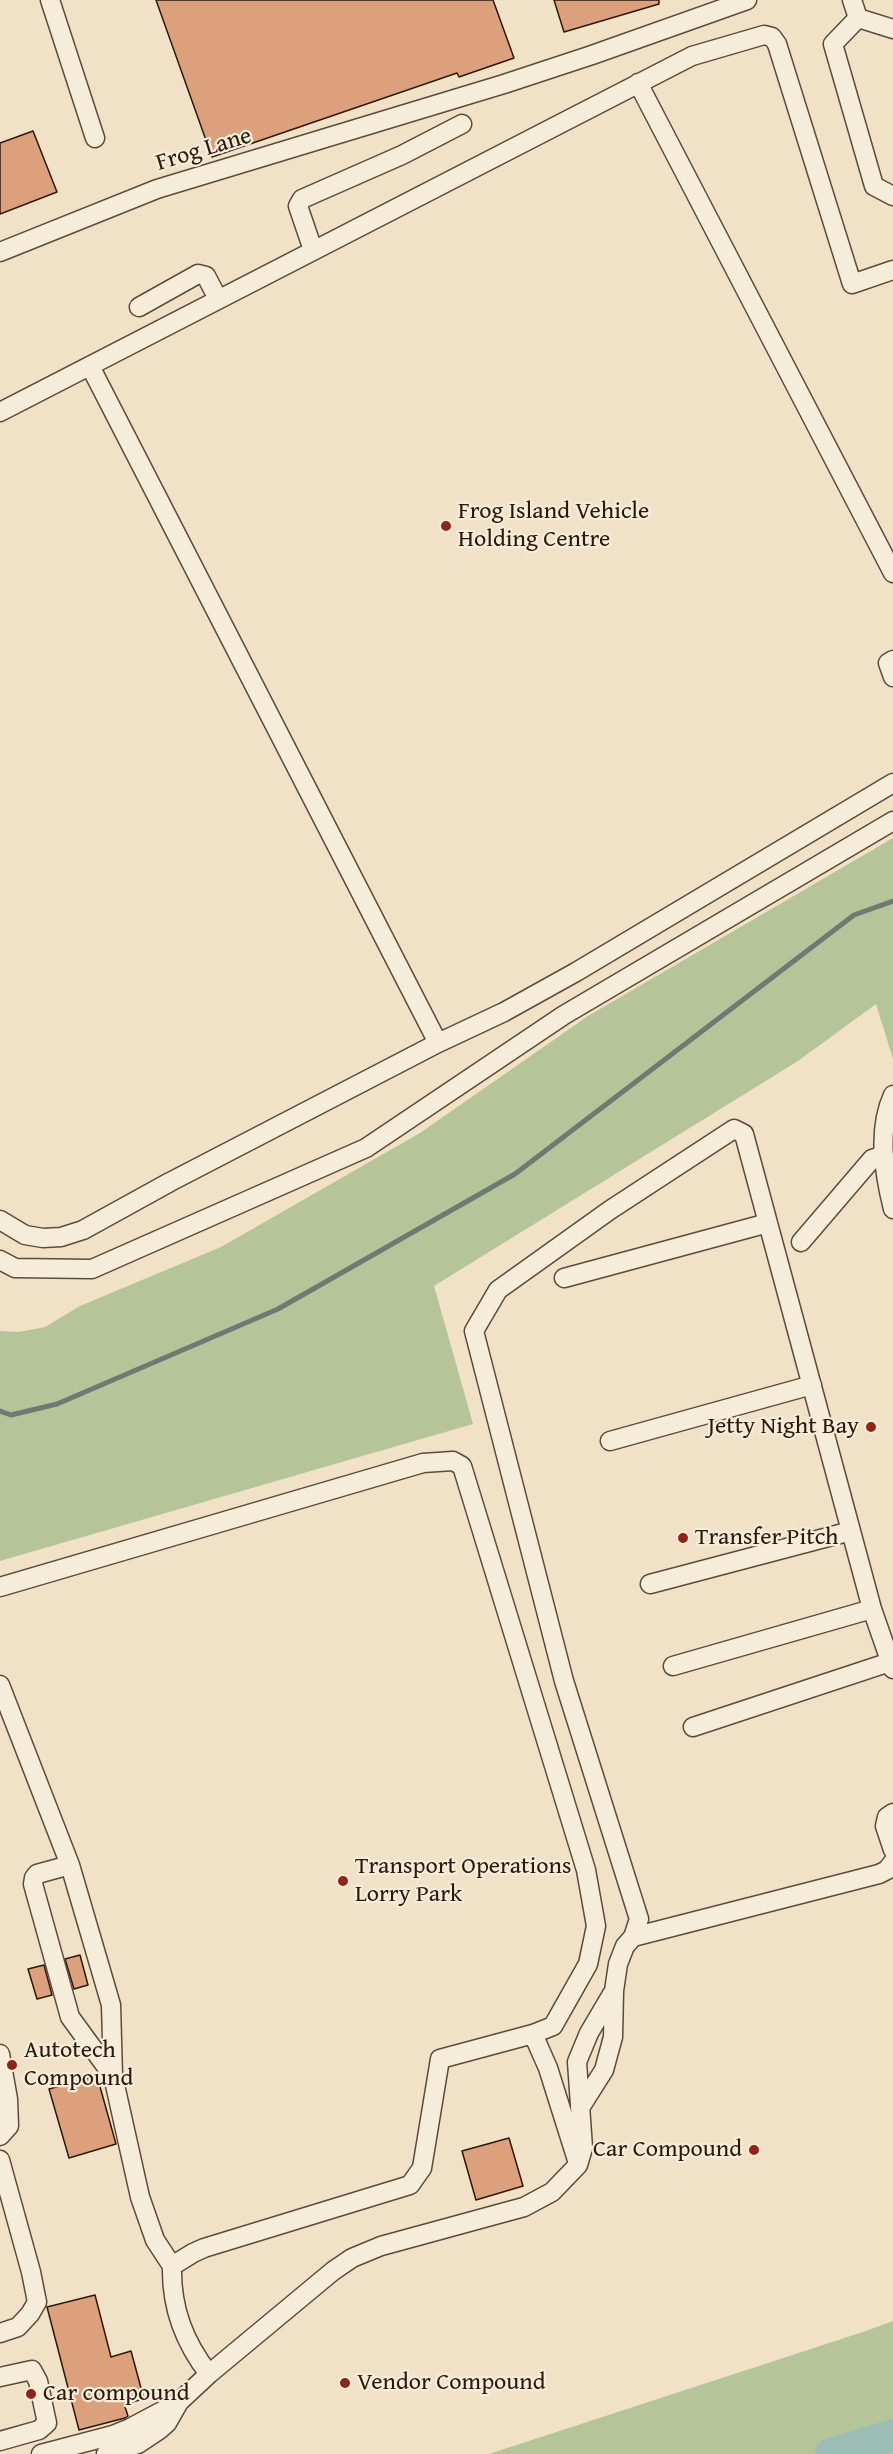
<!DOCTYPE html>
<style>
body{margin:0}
canvas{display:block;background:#f1e1c6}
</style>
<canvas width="893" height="2454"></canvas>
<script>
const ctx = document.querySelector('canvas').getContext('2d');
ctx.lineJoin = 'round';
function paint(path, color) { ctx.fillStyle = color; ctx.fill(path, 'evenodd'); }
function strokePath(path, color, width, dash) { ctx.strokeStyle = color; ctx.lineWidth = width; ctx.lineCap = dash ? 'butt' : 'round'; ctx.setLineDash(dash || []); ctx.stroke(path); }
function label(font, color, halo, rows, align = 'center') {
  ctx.font = font + ' "Gentium Book Plus",serif'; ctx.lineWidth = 4.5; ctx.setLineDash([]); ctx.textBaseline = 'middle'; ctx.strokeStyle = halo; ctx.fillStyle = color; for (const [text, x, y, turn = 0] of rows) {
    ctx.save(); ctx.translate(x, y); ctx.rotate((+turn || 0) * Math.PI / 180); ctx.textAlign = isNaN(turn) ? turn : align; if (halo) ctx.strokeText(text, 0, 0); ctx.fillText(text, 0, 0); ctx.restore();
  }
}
paint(new Path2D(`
 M893,838v221l-17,-55 -78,57 -364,225 39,138 -473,137v-230l19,1 26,-5 35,-21 141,-59 199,-114 168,-117z
 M893,2321v133h-404l377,-123z`), '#b5c499');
strokePath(new Path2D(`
 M0,1411l11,4 46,-11 221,-95 237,-135 339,-259 39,-14`), '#6e7b72', 5);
strokePath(new Path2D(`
 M831,2454l62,-19`), '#9bbdb6', 32);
const building = new Path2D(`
 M156,0h337l21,58 -55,19 -2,-4 -245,84z
 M554,0h105v4l-95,28z
 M33,131l24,61 -57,22v-71z
 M80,1955l8,30 -14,4 -9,-30z
 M44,1965l8,30 -15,4 -9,-30z
 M97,2076l19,68 -47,14 -20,-69z
 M509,2138l14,48 -47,14 -14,-49z
 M95,2295l16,62 20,-6 13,48 -20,5 4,12 -3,2 -46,12 -32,-123z`);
paint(building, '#dca17c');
strokePath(building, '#2b190b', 1.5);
const minor = new Path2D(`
 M50,0l45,138
 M852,0l6,18
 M858,18l-25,26 41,142 19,10
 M858,18l35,11
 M638,83l255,490
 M313,250l-15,-44 4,-7 100,-44 60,-31
 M0,252l157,-63 347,-105 88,-29 155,-55
 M139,307l59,-33 8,2 12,23
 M90,366l348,677
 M0,412l692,-356 72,-21 8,2 5,7 75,240 41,-14
 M893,660l-5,3 5,14
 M893,1095c-16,35 -9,78 0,114
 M0,1220l25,15 18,3 18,-1 22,-7 87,-48 268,-139 66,-31 72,-40 317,-189
 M801,1242l71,-83 12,-4
 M0,1260l15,8 77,1 274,-121 198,-133 329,-194
 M564,1278l204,-55
 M610,1441l202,-56
 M650,1584l201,-53
 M0,1587l423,-124 30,-2 9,5 124,404 10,56 -8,38 -35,62 -20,8 -93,25 -18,109 -12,17 -206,63 -11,5 -21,13c-1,42 12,76 37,108
 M673,1666l199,-57
 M0,1685l70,180 41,140 2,71 27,121 15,43 17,26
 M693,1727l197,-65
 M893,1813l-6,4 -2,9 8,24
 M70,1865l-33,9 -3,4 -1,6 37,133 43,59
 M633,1937l246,-63 8,-4 6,-8
 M533,2034l15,34 29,92
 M0,2054l8,45 1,27 -9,10
 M580,2108l24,-38 9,-33 1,-46 4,-27 7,-18 8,-9 6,-18 -75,-238 -90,-350 24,-41 112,-80 124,-81 10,5 128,475 21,60
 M0,2160l31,112 6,30 -7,12 -12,13 -18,6
 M0,2377l32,-7 6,11 9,42 -8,7 -39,11
 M41,2454l72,-19 17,-7 49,-26
 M106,2454l32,-10 21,-14 8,-7 12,-21 30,-28 124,-103 19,-13 29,-12 143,-39 28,-15 26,-27 5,-17 -6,-86 12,-29 23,-39`);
strokePath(minor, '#5c4b3a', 21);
strokePath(minor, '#f6ecda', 18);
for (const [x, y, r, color] of [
 [446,526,6,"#8f2418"],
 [871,1427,6,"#8f2418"],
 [683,1538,6,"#8f2418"],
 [343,1881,6,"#8f2418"],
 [12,2065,6,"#8f2418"],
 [754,2150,6,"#8f2418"],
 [345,2383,6,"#8f2418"],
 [31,2394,6,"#8f2418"]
]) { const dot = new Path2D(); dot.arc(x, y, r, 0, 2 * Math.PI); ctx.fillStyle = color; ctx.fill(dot); strokePath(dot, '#f6ecda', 2); }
label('24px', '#2b190b', '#f6ecda', [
 ["Frog Lane",204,150,-17]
]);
label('24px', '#2b190b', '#f6ecda', [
 ["Frog Island Vehicle",458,512],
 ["Holding Centre",458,540],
 ["Jetty Night Bay",859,1427,"right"],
 ["Transfer Pitch",695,1538],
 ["Transport Operations",355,1867],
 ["Lorry Park",355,1895],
 ["Autotech",24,2051],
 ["Compound",24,2079],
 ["Car Compound",742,2150,"right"],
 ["Vendor Compound",357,2383],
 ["Car compound",43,2394]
], 'left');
</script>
